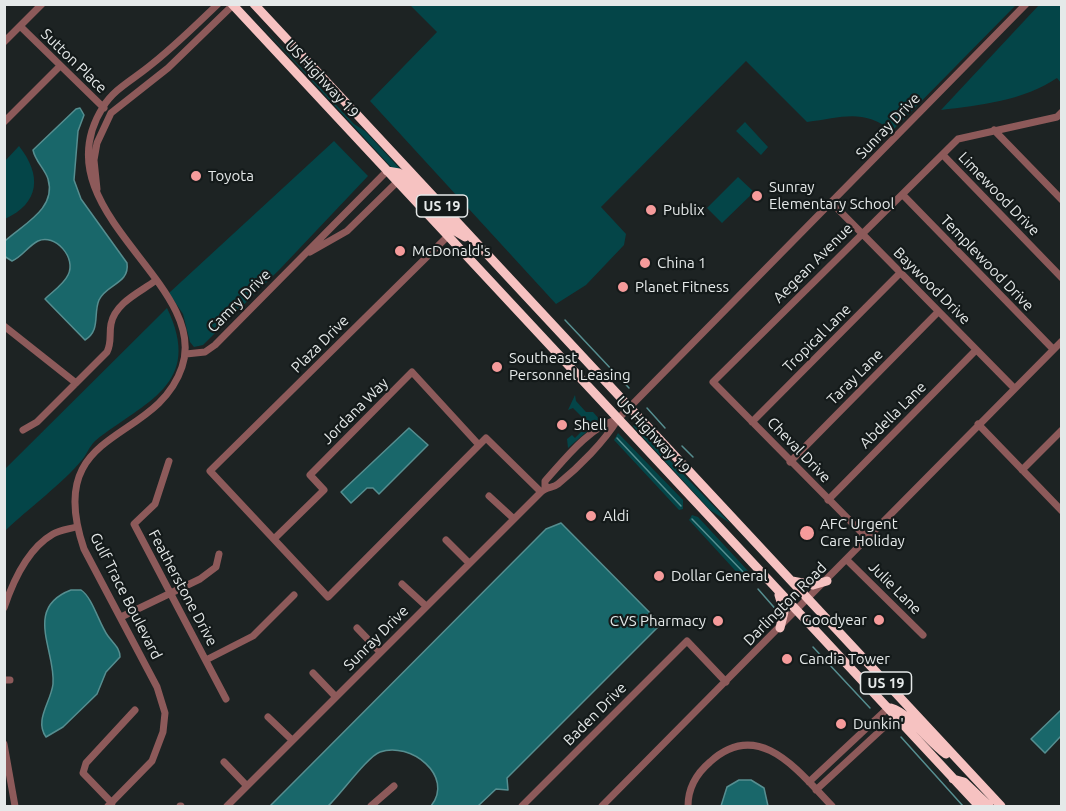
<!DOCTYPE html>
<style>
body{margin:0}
#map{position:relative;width:1066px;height:811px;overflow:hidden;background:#1d2323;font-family:Ubuntu,sans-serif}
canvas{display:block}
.frame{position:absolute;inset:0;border:6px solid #e5e9e9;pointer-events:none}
</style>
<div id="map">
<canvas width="1066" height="811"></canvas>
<div class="frame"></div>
</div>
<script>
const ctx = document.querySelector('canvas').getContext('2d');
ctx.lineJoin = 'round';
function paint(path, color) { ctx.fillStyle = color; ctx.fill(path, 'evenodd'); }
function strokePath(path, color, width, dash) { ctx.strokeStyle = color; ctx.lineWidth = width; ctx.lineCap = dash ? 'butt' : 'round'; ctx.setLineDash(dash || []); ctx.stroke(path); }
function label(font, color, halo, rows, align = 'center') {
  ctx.font = font + ' Ubuntu,sans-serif'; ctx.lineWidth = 4.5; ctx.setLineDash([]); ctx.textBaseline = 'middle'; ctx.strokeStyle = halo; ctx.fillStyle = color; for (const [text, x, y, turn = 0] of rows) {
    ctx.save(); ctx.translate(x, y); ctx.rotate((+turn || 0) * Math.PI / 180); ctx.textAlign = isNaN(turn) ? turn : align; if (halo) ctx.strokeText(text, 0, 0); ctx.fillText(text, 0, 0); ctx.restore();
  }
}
paint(new Path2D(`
 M410,5h606l-124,126c-30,-23 -50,-13 -85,-9l-61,-61 -145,146 25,27 -2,11 -38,40 -30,19 -186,-203 67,-69z
 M1039,5h22v78l-4,-5c-34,23 -77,27 -116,32z
 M245,8l109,116 11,7 37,40 -10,-3z
 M745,122l23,25 -7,8 -25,-24z
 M334,141l34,35 -88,93 -77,76 -9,2 -4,-5 -7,-28 -14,-21z
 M19,146c23,29 21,57 -14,73v-58z
 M738,177l16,15 -32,31 -15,-15z
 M167,308c37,77 -22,93 -72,133 -6,6 -8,13 -13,19 -19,23 -54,49 -77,71v-62z
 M575,395l1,6 10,11h7l7,8 -32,28 -1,-9 5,-4 3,3 8,-8 -3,-5 5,-5 -12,-12 -5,2z
 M635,424l95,99 -20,-13 -71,-77 -6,-7z
 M618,433l65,67v9l-4,1 -65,-70z
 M692,515l6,2 51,55v8l-7,-2 -53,-58z`), '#044548');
const water = new Path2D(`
 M80,108l4,7 -6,16 -4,49 7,19 46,64c3,21 -21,21 -28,37 -6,14 2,30 -14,40l-40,-41c7,-7 19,-15 23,-24 9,-17 -13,-42 -30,-34 -10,5 -16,16 -26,20l-8,-5 1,-15c17,-16 52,-32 43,-62 -3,-10 -13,-18 -15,-29l43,-41z
 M409,428l19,17 -49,49 -6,-6h-6l-16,15 -10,-11z
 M561,523l100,101 -154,154 1,12 -12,-1 -18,17h-47c24,-30 -21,-65 -51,-54 -12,4 -40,43 -52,54h-58l276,-277z
 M71,590h10c12,8 18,34 27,46 6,8 12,12 12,21l-14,15 -9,22 -34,33 -17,10c-12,-17 5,-35 7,-53 3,-33 -30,-76 18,-94z
 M1061,710v26l-16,17 -14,-14z
 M751,780l13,8 4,18h-47l6,-19 12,-7z`);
paint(water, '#19676a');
strokePath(water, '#568e90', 1.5);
strokePath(new Path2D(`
 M565,320l64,68
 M647,408l18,20
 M617,438l64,68
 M682,446l11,11
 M692,519l55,57
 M758,589l21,24
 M813,647l57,61
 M901,737l62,69`), '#568e90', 1.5);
strokePath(new Path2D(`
 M20,26l84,82
 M4,42l38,-38
 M4,122l56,-56
 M994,130l68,70
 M943,155l119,123
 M97,189l-3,-29 3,-17 14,-30 57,-45 66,-64
 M903,195l150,154
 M831,202l183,186
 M448,236l-238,235 118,126 158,-159 55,54
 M310,252l37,-21 50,-49
 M4,326l72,57
 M186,354l19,-2 10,-7 172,-174
 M752,422l148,-149
 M978,424l84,87
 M23,430l14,-8 70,-70c5,-10 2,-18 4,-28 4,-21 29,-32 44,-43
 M169,461l-14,43 -21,20 92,175
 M790,462l148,-150
 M1022,470l40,-40
 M545,489v-8c20,-22 43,-53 73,-62
 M489,496l25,23
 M828,500l148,-150
 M867,538l-154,-156 245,-243 99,-22 5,-5
 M274,539l50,-49 -14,-15 102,-103 67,73
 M446,540l23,23
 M847,560l76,75
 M402,584l24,22
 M4,608c9,-27 23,-59 49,-74 7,-4 16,-5 23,-7
 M121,617l79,-38 16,-12 3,-13
 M357,628l23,24
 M206,660l47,-24 41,-41
 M313,673l23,24
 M4,680h6
 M268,717l24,23
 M4,744l11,62
 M224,762l23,24
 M809,782l79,-74
 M816,790l79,-73
 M112,803l-29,-30 3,-10 49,-53
 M108,806l44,-45 11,-29 2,-19 -8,-26 -73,-138c-42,-123 72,-104 98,-182 29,-85 -144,-157 -79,-260 10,-17 29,-27 44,-39 25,-19 48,-42 71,-64
 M180,806h1
 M227,806l314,-314c5,-5 12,-4 17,-8 21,-17 46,-42 60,-65l408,-415
 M371,806l23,-20
 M522,806l165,-165 39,41
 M602,806c154,-154 306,-310 460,-465
 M688,806c0,-18 8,-32 22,-44 49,-45 89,10 122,44`), '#8d5a5a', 7);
strokePath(new Path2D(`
 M232,4l747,802
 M254,4l747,802
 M387,171l12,2 10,8 46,50 10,6
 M792,581l21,4 14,-4
 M779,595l5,17 -4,16
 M891,708c18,5 38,34 55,46
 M953,779l11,3 25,24`), '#f6c2c1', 9);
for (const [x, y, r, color] of [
 [196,176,6,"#f59b9b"],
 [757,196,6,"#f59b9b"],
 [651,210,6,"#f59b9b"],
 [400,251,6,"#f59b9b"],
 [645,263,6,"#f59b9b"],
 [623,287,6,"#f59b9b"],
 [497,367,6,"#f59b9b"],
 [562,425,6,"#f59b9b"],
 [591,516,6,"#f59b9b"],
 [807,533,8,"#f59b9b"],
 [659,576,6,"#f59b9b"],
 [879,620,6,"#f59b9b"],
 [718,621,6,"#f59b9b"],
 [787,659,6,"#f59b9b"],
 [841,724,6,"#f59b9b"]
]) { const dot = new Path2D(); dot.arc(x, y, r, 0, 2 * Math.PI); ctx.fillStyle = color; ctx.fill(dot); strokePath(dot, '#141a1a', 2); }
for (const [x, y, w] of [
 [442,206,51],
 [886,683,51]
]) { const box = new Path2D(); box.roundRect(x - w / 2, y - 11, w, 22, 4.5); ctx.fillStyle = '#141a1a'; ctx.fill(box); strokePath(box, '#e5e9e9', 1.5); }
label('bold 14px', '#e5e9e9', null, [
 ["US 19",442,206],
 ["US 19",886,683]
]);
label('15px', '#e5e9e9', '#141a1a', [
 ["Sutton Place",74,61,44],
 ["US Highway 19",322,79,47],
 ["Sunray Drive",888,126,-46],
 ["Limewood Drive",999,194,46],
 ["Aegean Avenue",813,263,-45],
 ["Templewood Drive",987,263,46],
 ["Baywood Drive",932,286,45],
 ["Camry Drive",239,301,-45],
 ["Tropical Lane",817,338,-45],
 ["Plaza Drive",320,344,-45],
 ["Taray Lane",855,377,-45],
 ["Jordana Way",355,411,-45],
 ["Abdella Lane",893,415,-45],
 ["US Highway 19",653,435,47],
 ["Cheval Drive",799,450,46],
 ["Featherstone Drive",183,588,62],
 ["Julie Lane",895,588,45],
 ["Gulf Trace Boulevard",126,596,63],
 ["Darlington Road",785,604,-45],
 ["Sunray Drive",376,638,-45],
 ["Baden Drive",595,714,-45]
]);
label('15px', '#e5e9e9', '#141a1a', [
 ["Toyota",208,176],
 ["Sunray",769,187],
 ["Elementary School",769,204],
 ["Publix",663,210],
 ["McDonald's",412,251],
 ["China 1",657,263],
 ["Planet Fitness",635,287],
 ["Southeast",509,358],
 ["Personnel Leasing",509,375],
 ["Shell",574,425],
 ["Aldi",603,516],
 ["AFC Urgent",820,524],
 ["Care Holiday",820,541],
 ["Dollar General",671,576],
 ["Goodyear",867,620,"right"],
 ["CVS Pharmacy",706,621,"right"],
 ["Candia Tower",799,659],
 ["Dunkin'",853,724]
], 'left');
</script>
